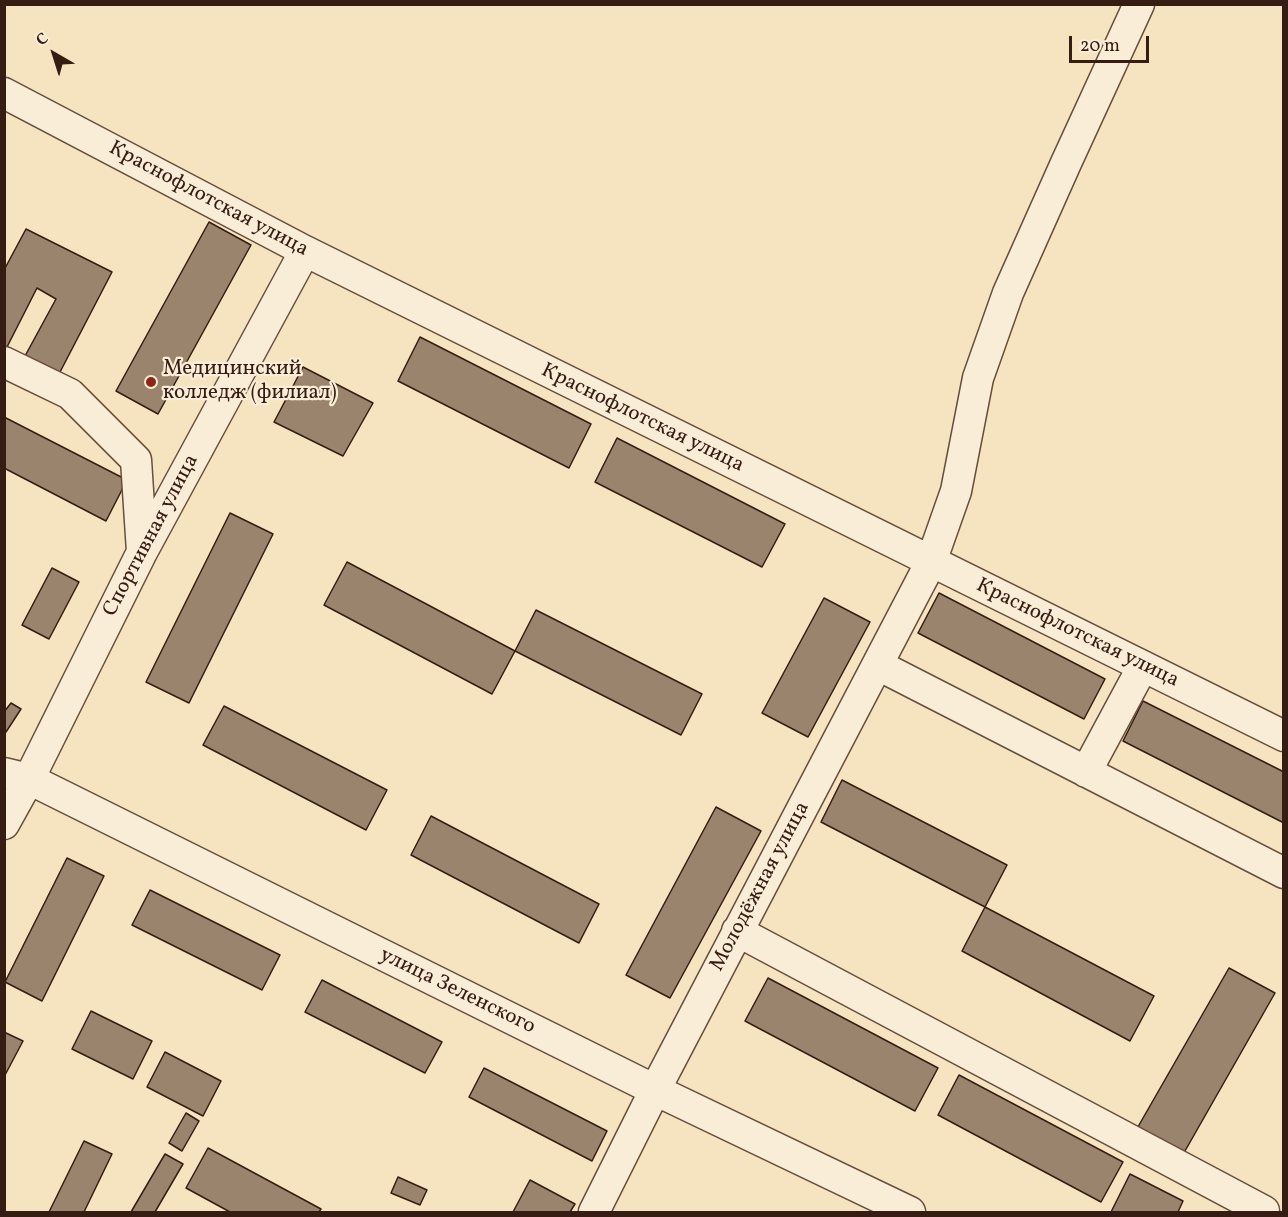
<!DOCTYPE html>
<meta charset="utf-8">
<style>
body{margin:0}
#map{position:relative;width:1288px;height:1217px;overflow:hidden;background:#f6e4c1;font-family:Vollkorn,serif}
canvas{display:block}
.frame{position:absolute;inset:0;border:6px solid #361d13;pointer-events:none}
.north{position:absolute;left:24px;top:24px;width:60px;height:60px;-webkit-text-stroke:4px #f9edd7;paint-order:stroke;rotate:321deg;font-size:16px;font-weight:700;line-height:24px;text-align:center;color:#361d13}
.north::after{content:'';display:block;margin:auto;width:21px;height:27px;background:#361d13;clip-path:polygon(50% 0,100% 100%,50% 72%,0 100%)}
.scale{position:absolute;left:1069px;top:36px;width:80px;height:27px;box-sizing:border-box;border:3px solid #361d13;border-top:0;padding-left:8px;font-size:18px;line-height:21px;white-space:nowrap;color:#361d13;-webkit-text-stroke:4px #f9edd7;paint-order:stroke}
</style>
<div id="map">
<canvas width="1288" height="1217"></canvas>
<div class="frame"></div>
<div class="north">С</div>
<div class="scale">20 m</div>
</div>
<script>
const ctx = document.querySelector('canvas').getContext('2d');
ctx.lineJoin = 'round';
function paint(path, color) { ctx.fillStyle = color; ctx.fill(path, 'evenodd'); }
function strokePath(path, color, width, dash) { ctx.strokeStyle = color; ctx.lineWidth = width; ctx.lineCap = dash ? 'butt' : 'round'; ctx.setLineDash(dash || []); ctx.stroke(path); }
function label(font, color, halo, rows, align = 'center') {
  ctx.font = font + ' Vollkorn,serif'; ctx.lineWidth = 4.5; ctx.setLineDash([]); ctx.textBaseline = 'middle'; ctx.strokeStyle = halo; ctx.fillStyle = color; for (const [text, x, y, turn = 0] of rows) {
    ctx.save(); ctx.translate(x, y); ctx.rotate((+turn || 0) * Math.PI / 180); ctx.textAlign = isNaN(turn) ? turn : align; if (halo) ctx.strokeText(text, 0, 0); ctx.fillText(text, 0, 0); ctx.restore();
  }
}
const building = new Path2D(`
 M209,222l42,23 -93,169 -42,-23z
 M26,229l86,43 -53,102 -34,-18 31,-57 -19,-11 -30,59 -3,-1v-76z
 M420,337l171,87 -22,44 -171,-87z
 M303,367l70,36 -30,53 -69,-34z
 M4,417l123,63 -21,41 -102,-53z
 M617,438l168,86 -23,43 -167,-85z
 M230,513l43,21 -84,169 -43,-21z
 M347,562l168,89 -23,43 -168,-89z
 M52,568l27,14 -30,57 -27,-14z
 M939,593l166,86 -21,40 -166,-86z
 M824,598l46,24 -62,115 -46,-24z
 M536,610l166,84 -21,41 -166,-84z
 M1143,701l141,71v51l-161,-82z
 M11,703l10,6 -15,23 -2,-1v-19z
 M224,706l163,84 -21,40 -163,-85z
 M842,780l165,85 -22,42 -164,-85z
 M716,807l45,24 -91,167 -44,-23z
 M431,816l168,88 -20,39 -168,-88z
 M67,858l37,18 -62,125 -37,-19z
 M150,890l130,65 -18,35 -130,-65z
 M985,907l169,89 -24,45 -168,-90z
 M1229,968l46,25 -94,165 -46,-26z
 M768,978l170,90 -23,43 -170,-90z
 M322,980l120,62 -17,31 -120,-61z
 M91,1011l61,30 -19,38 -61,-30z
 M4,1032l19,9 -19,36z
 M165,1052l56,29 -18,35 -56,-29z
 M484,1068l123,63 -15,30 -123,-64z
 M959,1075l164,87 -22,40 -163,-87z
 M186,1113l13,8 -17,30 -13,-8z
 M84,1141l28,13 -28,58h-35z
 M208,1148l113,61 -2,3h-89l-44,-24z
 M165,1154l18,10 -28,48h-24z
 M1130,1174l53,27 -5,11h-67z
 M398,1177l29,13 -7,15 -29,-12z
 M530,1180l45,24 -5,8h-57z`);
paint(building, '#9a846d');
strokePath(building, '#361d13', 1.5);
const minor = new Path2D(`
 M4,93l301,158 979,485
 M4,362l66,32 66,66 6,92
 M878,665l406,208
 M1086,772l57,-106
 M4,773l25,6 626,311 255,122
 M4,824l25,-45 113,-227 163,-301
 M737,931l527,280v1
 M594,1212l61,-122 276,-528 25,-71 22,-113 30,-85 58,-130 73,-159`);
strokePath(minor, '#664f3e', 33);
strokePath(minor, '#f9edd7', 30);
for (const [x, y, r, color] of [
 [151,382,6,"#8f2418"]
]) { const dot = new Path2D(); dot.arc(x, y, r, 0, 2 * Math.PI); ctx.fillStyle = color; ctx.fill(dot); strokePath(dot, '#f9edd7', 2); }
label('21px', '#361d13', '#f9edd7', [
 ["Краснофлотская улица",208,200,28],
 ["Краснофлотская улица",642,419,26],
 ["Спортивная улица",152,536,-62],
 ["Краснофлотская улица",1077,634,26],
 ["Молодёжная улица",761,887,-62],
 ["улица Зеленского",457,992,26]
]);
label('21px', '#361d13', '#f9edd7', [
 ["Медицинский",163,370],
 ["колледж (филиал)",163,394]
], 'left');
</script>
